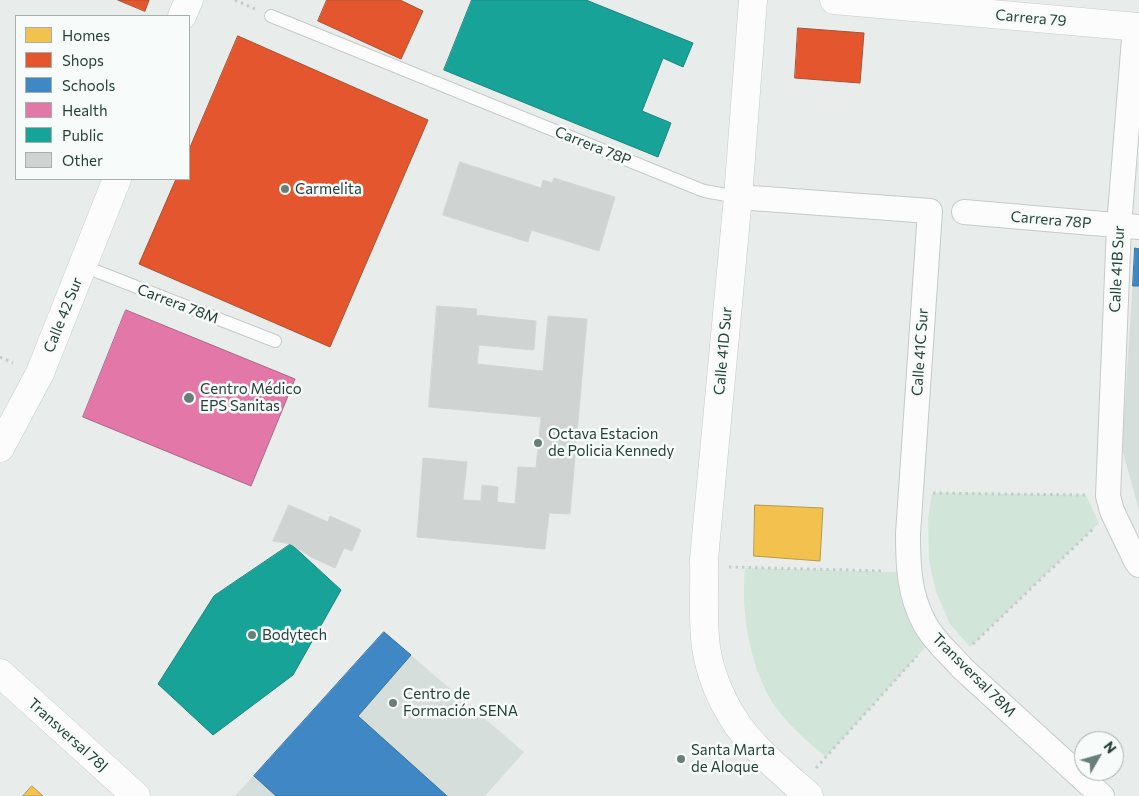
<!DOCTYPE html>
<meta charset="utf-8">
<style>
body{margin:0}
#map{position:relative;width:1139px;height:796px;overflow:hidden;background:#e8edeb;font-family:Commissioner,sans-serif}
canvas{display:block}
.legend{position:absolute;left:15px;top:15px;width:175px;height:165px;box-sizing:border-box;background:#f7fbf9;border:1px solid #a3b1ad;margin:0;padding:6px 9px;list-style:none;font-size:15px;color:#24423a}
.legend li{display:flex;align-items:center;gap:10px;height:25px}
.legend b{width:25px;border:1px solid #a3b1ad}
.north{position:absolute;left:1074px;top:731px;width:50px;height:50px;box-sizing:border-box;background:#f7fbf9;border:1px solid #a3b1ad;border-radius:50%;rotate:52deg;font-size:14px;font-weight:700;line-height:20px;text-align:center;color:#24423a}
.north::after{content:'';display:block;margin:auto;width:18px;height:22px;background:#697e78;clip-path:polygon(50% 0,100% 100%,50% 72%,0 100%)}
</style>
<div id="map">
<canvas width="1139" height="796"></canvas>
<ul class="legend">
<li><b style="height:14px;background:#f2c14e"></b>Homes</li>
<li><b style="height:14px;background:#e4572e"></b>Shops</li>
<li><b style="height:14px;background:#3f88c5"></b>Schools</li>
<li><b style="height:14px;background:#e377a8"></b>Health</li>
<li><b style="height:14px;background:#17a398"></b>Public</li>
<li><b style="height:14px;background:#cfd4d2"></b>Other</li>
</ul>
<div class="north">N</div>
</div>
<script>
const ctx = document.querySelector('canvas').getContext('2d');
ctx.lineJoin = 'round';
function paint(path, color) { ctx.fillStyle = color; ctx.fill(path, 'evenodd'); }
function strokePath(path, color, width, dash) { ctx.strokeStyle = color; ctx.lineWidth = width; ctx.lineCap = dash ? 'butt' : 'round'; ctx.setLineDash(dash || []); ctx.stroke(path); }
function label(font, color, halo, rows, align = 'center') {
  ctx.font = font + ' Commissioner,sans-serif'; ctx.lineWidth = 5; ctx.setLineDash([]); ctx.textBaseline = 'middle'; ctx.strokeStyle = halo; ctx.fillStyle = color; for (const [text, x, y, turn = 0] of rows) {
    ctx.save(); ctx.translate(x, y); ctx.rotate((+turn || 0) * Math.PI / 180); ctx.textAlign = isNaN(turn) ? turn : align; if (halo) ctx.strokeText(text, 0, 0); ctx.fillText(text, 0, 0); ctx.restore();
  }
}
paint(new Path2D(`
 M1135,248l4,1v261l-17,-61z
 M384,632l140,120 -39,44h-250z`), '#d6dedb');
paint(new Path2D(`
 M932,493l154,2 13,28 -129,124 -20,-23 -14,-32 -7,-31 -1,-42z
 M745,568l152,4 4,28 10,22 16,23 -101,112c-16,-13 -32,-27 -45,-43 -30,-36 -41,-101 -36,-146z`), '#d1e6d8');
const homes = new Path2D(`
 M755,505l68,3 -3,53 -66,-5z
 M32,786l11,10h-20z`);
paint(homes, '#f2c14e');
strokePath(homes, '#b49b48', 1);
const shops = new Path2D(`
 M118,0h31l-4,11z
 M327,0h73l23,11 -22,48 -83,-38z
 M798,28l66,5 -4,50 -65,-5z
 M238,36l190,84 -98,227 -191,-83 37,-85h13v-29z`);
paint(shops, '#e4572e');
strokePath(shops, '#aa5132', 1);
const schools = new Path2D(`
 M1135,248l4,1v37h-6z
 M384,632l27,23 -53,61 89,80h-171l-22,-20z`);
paint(schools, '#3f88c5');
strokePath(schools, '#37739b', 1);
const health = new Path2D(`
 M126,310l169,69 -44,107 -168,-69z`);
paint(health, '#e377a8');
strokePath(health, '#aa6787', 1);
const public = new Path2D(`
 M472,0h114l107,43 -10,24 -20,-9 -21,53 29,12 -13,34 -214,-87z
 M291,544l50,46 -48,85 -80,60 -55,-51 56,-88z`);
paint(public, '#17a398');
strokePath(public, '#1b867c', 1);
const building = new Path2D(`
 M460,162l81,26 2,-8 9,3 2,-5 61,19 -16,54 -68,-21 -3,12 -85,-27z
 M437,306l40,3 -1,6 60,6 -2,29 -55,-5 -2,19 66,7 5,-55 39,3 -17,195 -21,-1 -4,36 -128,-12 6,-79 44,4 -4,38 18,1 1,-16 16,2 -1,15 18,2 3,-37 18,1 5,-51 -112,-10z
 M289,505l39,17 2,-6 31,14 -9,21 -8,-3 -9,20 -24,-11 -20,-13 -18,-3z`);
paint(building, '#cfd4d2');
strokePath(building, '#d1d6d4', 1);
const service = new Path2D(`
 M271,16l433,175 34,6
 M83,266l192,75`);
const minor = new Path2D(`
 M1135,27l-16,199 -11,270 4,15 24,50 3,4
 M738,197l192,14 -22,323c0,32 1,61 17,90 9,17 25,30 37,44l140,128
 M964,212l175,15`);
const tertiary = new Path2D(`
 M753,0l-15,197 -34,362c1,29 -2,59 2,88 5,35 24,74 49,99 17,18 36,34 54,50
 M834,0l305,27
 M182,16l7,-16
 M0,448l40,-75 77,-194
 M0,673l136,123`);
strokePath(service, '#c5cac8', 14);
strokePath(minor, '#c5cac8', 26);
strokePath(tertiary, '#c5cac8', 29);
strokePath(new Path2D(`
 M235,0l20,9
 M0,357l13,6
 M933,493l152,2
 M729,567l156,4
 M973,644l120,-115
 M816,768l101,-112`), '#c3ccca', 3, [2.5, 4]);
strokePath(service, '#fcfcfc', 12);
strokePath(minor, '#fcfcfc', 24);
strokePath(tertiary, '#fcfcfc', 28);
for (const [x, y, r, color] of [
 [285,189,5,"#697e78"],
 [189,398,6,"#697e78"],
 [538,443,5,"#697e78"],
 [252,635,5,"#697e78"],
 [393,703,5,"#697e78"],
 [681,759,5,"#697e78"]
]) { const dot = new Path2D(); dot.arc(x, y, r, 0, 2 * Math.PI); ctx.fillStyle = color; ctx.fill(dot); strokePath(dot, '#f7fbf9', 2); }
label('15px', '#24423a', '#f7fbf9', [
 ["Carrera 79",1031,18,5],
 ["Carrera 78P",593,146,22],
 ["Carrera 78P",1051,220,5],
 ["Calle 41B Sur",1117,269,-87],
 ["Carrera 78M",178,304,21],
 ["Calle 42 Sur",63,315,-68],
 ["Calle 41D Sur",723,351,-85],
 ["Calle 41C Sur",920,352,-86],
 ["Transversal 78M",974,675,45],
 ["Transversal 78J",68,735,42]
]);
label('15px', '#24423a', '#f7fbf9', [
 ["Carmelita",295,189],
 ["Centro Médico",200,389],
 ["EPS Sanitas",200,406],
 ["Octava Estacion",548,434],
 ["de Policia Kennedy",548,451],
 ["Bodytech",262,635],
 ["Centro de",403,694],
 ["Formación SENA",403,711],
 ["Santa Marta",691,750],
 ["de Aloque",691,767]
], 'left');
</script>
